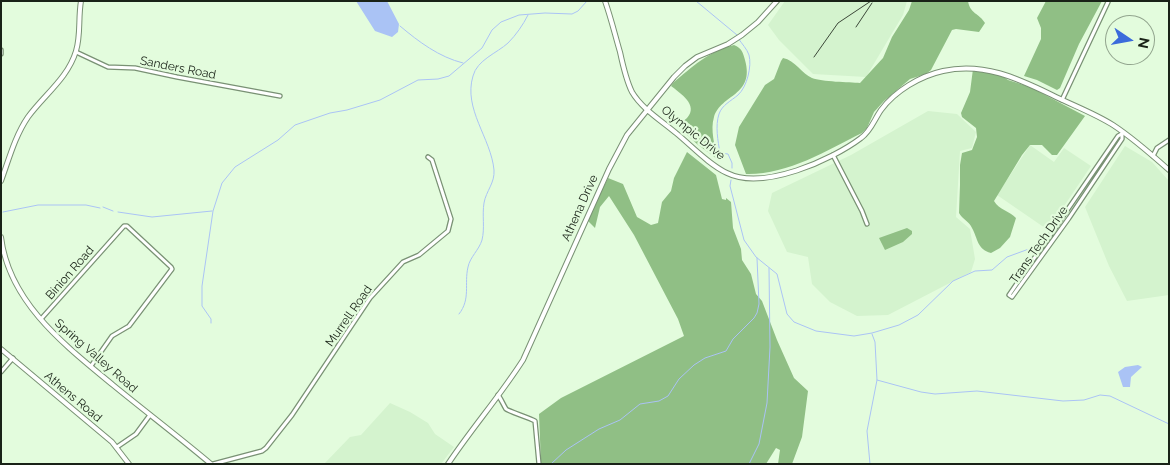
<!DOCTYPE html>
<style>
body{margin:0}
#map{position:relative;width:1170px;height:465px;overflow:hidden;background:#e3fcdd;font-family:Raleway,sans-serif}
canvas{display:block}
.frame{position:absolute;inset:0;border:2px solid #192217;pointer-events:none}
.north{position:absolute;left:1105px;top:15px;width:50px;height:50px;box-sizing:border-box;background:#e3fcdd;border:1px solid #92a58e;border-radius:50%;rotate:102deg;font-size:14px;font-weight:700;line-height:20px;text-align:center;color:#192217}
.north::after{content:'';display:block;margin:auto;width:18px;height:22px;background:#3b6bdb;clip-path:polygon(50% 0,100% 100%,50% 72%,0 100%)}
</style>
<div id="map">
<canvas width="1170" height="465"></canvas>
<div class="frame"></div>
<div class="north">N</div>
</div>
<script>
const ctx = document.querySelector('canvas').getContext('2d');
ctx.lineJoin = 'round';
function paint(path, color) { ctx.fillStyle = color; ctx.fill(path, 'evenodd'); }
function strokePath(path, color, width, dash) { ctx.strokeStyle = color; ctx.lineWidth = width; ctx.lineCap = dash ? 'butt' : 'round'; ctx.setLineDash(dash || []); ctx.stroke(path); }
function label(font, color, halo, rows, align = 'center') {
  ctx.font = font + ' Raleway,sans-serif'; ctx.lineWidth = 4.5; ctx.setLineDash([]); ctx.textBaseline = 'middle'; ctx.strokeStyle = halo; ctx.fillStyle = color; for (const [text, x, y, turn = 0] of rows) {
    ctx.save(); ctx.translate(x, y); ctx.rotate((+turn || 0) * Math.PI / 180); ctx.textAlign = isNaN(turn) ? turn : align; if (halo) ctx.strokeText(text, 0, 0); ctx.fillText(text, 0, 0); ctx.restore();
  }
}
paint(new Path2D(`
 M785,1h122l-4,14 -37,62 -53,-3 -34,-34 -11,-15z
 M928,111l29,3 19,18 -4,16 -12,3 -4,66 14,12 5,30 -4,13 -83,43 -31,1 -27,-14 -18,-18 -4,-27 -21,-5 -19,-41 4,-18 79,-38z
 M1030,145l24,17 10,-14 27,18 -43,64 -51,-35z
 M1125,146l27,16 17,19v114l-42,6 -18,-35 -24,-59z
 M390,403l20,9 18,11 7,11 19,13 -13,17h-117l26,-27 11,-2z`), '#d4f3ce');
paint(new Path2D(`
 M912,1h56c2,13 11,12 17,22l-6,9 -23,-3 -4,1 -21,40 -5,4 -16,5 -26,22 -10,11 -7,16 -5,5c-36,18 -75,42 -116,41l-11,-29 4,-18 26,-42 9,-6 7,-18 2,-3c12,2 19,16 29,20 10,4 37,4 48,5l23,-25 9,-21 17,-27z
 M1046,1h56l-23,43 -19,44 -3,2 -20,-10 -13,-4 17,-37v-11l-4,-10z
 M734,45c8,3 9,8 11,15 10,36 -24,34 -31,57 -4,13 1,28 3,42l-20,-15 -19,-17 -1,-3c3,-2 7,-3 10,-6 12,-13 -7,-25 -16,-32l2,-3c19,-16 36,-32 61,-38z
 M973,69l28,6 7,5 22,7 55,29 -28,39h-5l-10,-10h-12l-8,10 -28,46c5,9 16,10 22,17l-6,19 -10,11 -9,5c-14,-4 -13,-14 -19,-25 -2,-6 -10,-9 -13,-15l1,-28v-20l2,-12 10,-3 5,-13 -1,-9 -14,-11 -1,-4 9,-21z
 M687,152l29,23 6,24 4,1v-2l5,4 2,26 8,21 1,11 9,14 5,20 6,7 15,39 17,38 14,13 -6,46 -10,27h-14l2,-14 -4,-2 -10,16h-225l-2,-50 22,-16 123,-62 -6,-17 -44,-84 -25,-39 -9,11 -5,21 -8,-8 21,-42 15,6 14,33 14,8 7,-2 4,-21 9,-11 3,-13z
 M907,228l5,3v3l-9,8 -18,8 -6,-12z`), '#90bf85');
paint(new Path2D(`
 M356,1h31l12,23 -1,8 -6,5 -17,-6z
 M1138,365l4,2 -11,10 -1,10h-7l-5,-15 7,-5z`), '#aac3f5');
strokePath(new Path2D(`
 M696,1l41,34
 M400,26c19,16 39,31 63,37
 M732,168v-5l-4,-9 -8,-1c-2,-12 -5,-27 -1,-39 3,-9 12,-13 19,-19 9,-8 14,-29 11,-40 -2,-6 -7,-11 -11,-17
 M731,180l-1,6 14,54 12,17 21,17 10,40 7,8 22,9 38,5 18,-3 27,-8 19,-10 35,-34 22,-10 17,-1 15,-13 30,-11
 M103,207l10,4
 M3,212l35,-7h48l14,3
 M118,212l34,5 60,-6
 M459,314c12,-15 5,-30 9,-47 2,-10 11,-17 14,-27 3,-12 0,-25 2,-37 2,-12 11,-20 10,-33 -3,-32 -31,-61 -21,-94 4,-16 24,-23 35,-33 8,-8 15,-18 20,-28
 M211,323v-4l-9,-13v-20l11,-75 9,-28 13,-16 43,-27 17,-15 35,-12 17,-3 33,-10 38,-20 20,-1 11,-3 33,-28 10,-18 9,-8 18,-7 26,-2 27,1 6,-3 9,-10
 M877,380l44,12 14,2 42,-3 86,10 21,-1 16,-5 10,1 59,28
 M551,464l15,-14 33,-21 21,-9 20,-16 19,-3 9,-5 11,-17 15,-14 11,-7 21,-7 7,-12 21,-21 3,-5 2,-9 -2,-46
 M749,464l10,-20 8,-41 3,-56 -1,-79
 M870,464l-3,-33 10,-51 -2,-38 -3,-8`), '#aac3f5', 1);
const minor = new Path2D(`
 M1,50v4
 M76,52l32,15 27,1 42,9 103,19
 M1062,100l46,-98
 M833,155l29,56 5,13
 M1153,156l4,-8 12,-8
 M1012,297l-3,-2 109,-159 5,-3
 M1012,297l57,-79 53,-79v-4
 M41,319l83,-93h3l44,41 1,2 -43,57 -17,10 -21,30
 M1,372l12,-14
 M498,395c3,4 5,9 8,14 2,2 24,9 29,12l4,43
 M117,447l19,-13 14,-19
 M213,464l49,-13 4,-3 26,-33 78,-117 33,-36 16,-7 29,-24 3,-12 -19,-59 -4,-3`);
const tertiary = new Path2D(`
 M605,1c6,17 10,34 15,51 3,14 6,28 12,40 10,17 30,29 44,41 16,13 32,31 51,40 36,18 105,-13 134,-35 10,-7 13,-18 20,-28 14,-19 39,-34 62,-39 40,-9 74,7 109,24 20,10 42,18 61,30 20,13 38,29 56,45
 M1,181c8,-22 14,-45 27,-64 16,-22 40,-39 48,-66 5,-16 2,-33 5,-50
 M1,237c8,66 65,109 112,148 33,27 66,52 98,79
 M1,349l111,93 17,22
 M448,464c24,-36 52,-68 75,-104l86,-191 18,-34 47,-58 11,-11 12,-9 31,-13 14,-9 16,-13 19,-21`);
strokePath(minor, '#799174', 5.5);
strokePath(tertiary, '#799174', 6);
strokePath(minor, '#fff', 3);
strokePath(tertiary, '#fff', 4);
strokePath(new Path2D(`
 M856,27l16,-24
 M814,57l24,-34 33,-22`), '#3c4839', 1);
label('12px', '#192217', '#e3fcdd', [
 ["Sanders Road",178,68,11],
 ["Olympic Drive",693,133,39],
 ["Athena Drive",580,208,-66],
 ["Trans Tech Drive",1039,245,-55],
 ["Binion Road",70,273,-49],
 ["Murrell Road",349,316,-55],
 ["Spring Valley Road",96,356,41],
 ["Athens Road",73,397,40]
]);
</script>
